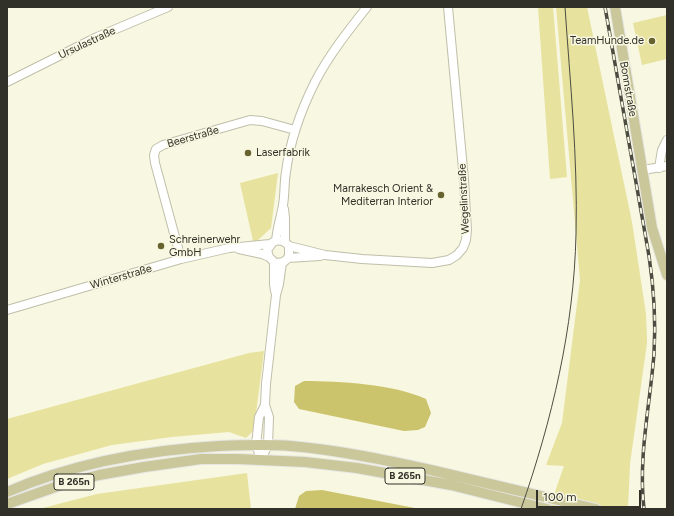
<!DOCTYPE html>
<meta charset="utf-8">
<style>
body{margin:0}
#map{position:relative;width:674px;height:516px;overflow:hidden;background:#f8f7e1;font-family:Figtree,sans-serif}
canvas{display:block}
.frame{position:absolute;inset:0;border:8px solid #313129;pointer-events:none}
.scale{position:absolute;left:536px;top:490px;width:105px;height:18px;box-sizing:border-box;border:2px solid #313129;border-top:0;padding-left:5px;font-size:12px;line-height:14px;white-space:nowrap;color:#313129;-webkit-text-stroke:3px #f8f7e1;paint-order:stroke}
</style>
<div id="map">
<canvas width="674" height="516"></canvas>
<div class="frame"></div>
<div class="scale">100 m</div>
</div>
<script>
const ctx = document.querySelector('canvas').getContext('2d');
ctx.lineJoin = 'round';
function paint(path, color) { ctx.fillStyle = color; ctx.fill(path, 'evenodd'); }
function strokePath(path, color, width, dash) { ctx.strokeStyle = color; ctx.lineWidth = width; ctx.lineCap = dash ? 'butt' : 'round'; ctx.setLineDash(dash || []); ctx.stroke(path); }
function label(font, color, halo, rows, align = 'center') {
  ctx.font = font + ' Figtree,sans-serif'; ctx.lineWidth = 3; ctx.setLineDash([]); ctx.textBaseline = 'middle'; ctx.strokeStyle = halo; ctx.fillStyle = color; for (const [text, x, y, turn = 0] of rows) {
    ctx.save(); ctx.translate(x, y); ctx.rotate((+turn || 0) * Math.PI / 180); ctx.textAlign = isNaN(turn) ? turn : align; if (halo) ctx.strokeText(text, 0, 0); ctx.fillText(text, 0, 0); ctx.restore();
  }
}
paint(new Path2D(`
 M538,7h15l14,170 -17,2z
 M556,7h31l45,215 14,92 1,29 -17,121 -2,45h-79l15,-43 -18,-1 16,-42 18,-143z
 M667,15v44l-25,6 -9,-42z
 M278,173l-7,55 -14,13h-4l-13,-58z
 M264,351l-9,70 -2,10 -7,7 -17,-6 -57,5 -60,8 -69,19 -36,15v-60l242,-66z
 M247,473l4,36h-212l58,-15z`), '#e7e29e');
paint(new Path2D(`
 M304,381c36,0 89,3 122,18l5,14 -6,14 -7,3 -14,1 -105,-22 -5,-7 1,-16z
 M322,490l98,19h-125l4,-13 7,-5z`), '#cbc46c');
const minor = new Path2D(`
 M7,82l90,-45 71,-30
 M659,168l3,-18 5,-10
 M643,170l24,-4
 M284,209l1,9v24
 M276,241c1,-13 5,-24 7,-36 2,-11 1,-22 3,-33 4,-31 15,-62 29,-90 14,-27 33,-51 52,-75
 M289,246l36,9 37,4 70,4 17,-3 8,-5 6,-7 3,-8 1,-10 -3,-50 -16,-173
 M239,249l23,5 7,3
 M288,258l32,-2
 M181,259l-26,-96 -1,-8 2,-6 7,-4 87,-25 12,1 33,9
 M274,262c7,2 12,0 15,-6v-10c-4,-5 -10,-7 -16,-4l-6,8 2,7 5,5v22l1,7
 M7,310l174,-51 48,-11 41,-4
 M261,459l7,-14 1,-28 -4,-12 1,-21 10,-89 3,-11 3,-21
 M261,459l-5,-14 3,-28 6,-12`);
const major = new Path2D(`
 M615,7l37,221 15,47
 M7,492c67,-29 139,-42 212,-46 24,-1 48,-2 72,0 47,4 94,14 140,24 55,13 110,26 165,39
 M7,504l54,-19 38,-10 45,-8 57,-8h37l67,3 52,6 94,17 96,24`);
strokePath(minor, '#c0bfaa', 10);
strokePath(major, '#e6e6e5', 12);
strokePath(minor, '#fff', 8);
strokePath(major, '#cac79b', 10);
strokePath(new Path2D(`
 M521,509c31,-89 53,-181 55,-275 2,-76 -6,-152 -11,-227`), '#4c4c42', 1);
const rail = new Path2D(`
 M605,7l44,249c5,33 7,65 5,98 -4,51 -16,103 -10,155`);
strokePath(rail, '#4c4c42', 3.5);
strokePath(rail, '#f8f7e1', 2, [6]);
for (const [x, y, r, color] of [
 [652,41,4,"#67632f"],
 [248,153,4,"#67632f"],
 [441,195,4,"#67632f"],
 [161,246,4,"#67632f"]
]) { const dot = new Path2D(); dot.arc(x, y, r, 0, 2 * Math.PI); ctx.fillStyle = color; ctx.fill(dot); strokePath(dot, '#f8f7e1', 1.5); }
for (const [x, y, w] of [
 [405,476,40],
 [74,482,40]
]) { const box = new Path2D(); box.roundRect(x - w / 2, y - 8, w, 16, 3); ctx.fillStyle = '#f8f7e1'; ctx.fill(box); strokePath(box, '#313129', 1); }
label('bold 10px', '#313129', null, [
 ["B 265n",405,476],
 ["B 265n",74,482]
]);
label('11px', '#313129', '#f8f7e1', [
 ["TeamHunde.de",644,41],
 ["Laserfabrik",256,153,"left"],
 ["Marrakesch Orient &",433,189],
 ["Mediterran Interior",433,202],
 ["Schreinerwehr",169,240,"left"],
 ["GmbH",169,253,"left"]
], 'right');
label('11px', '#313129', '#f8f7e1', [
 ["Ursulastraße",87,43,-25],
 ["Bonnstraße",628,89,80],
 ["Beerstraße",193,137,-16],
 ["Wegelinstraße",464,199,-93],
 ["Winterstraße",121,277,-16]
]);
</script>
